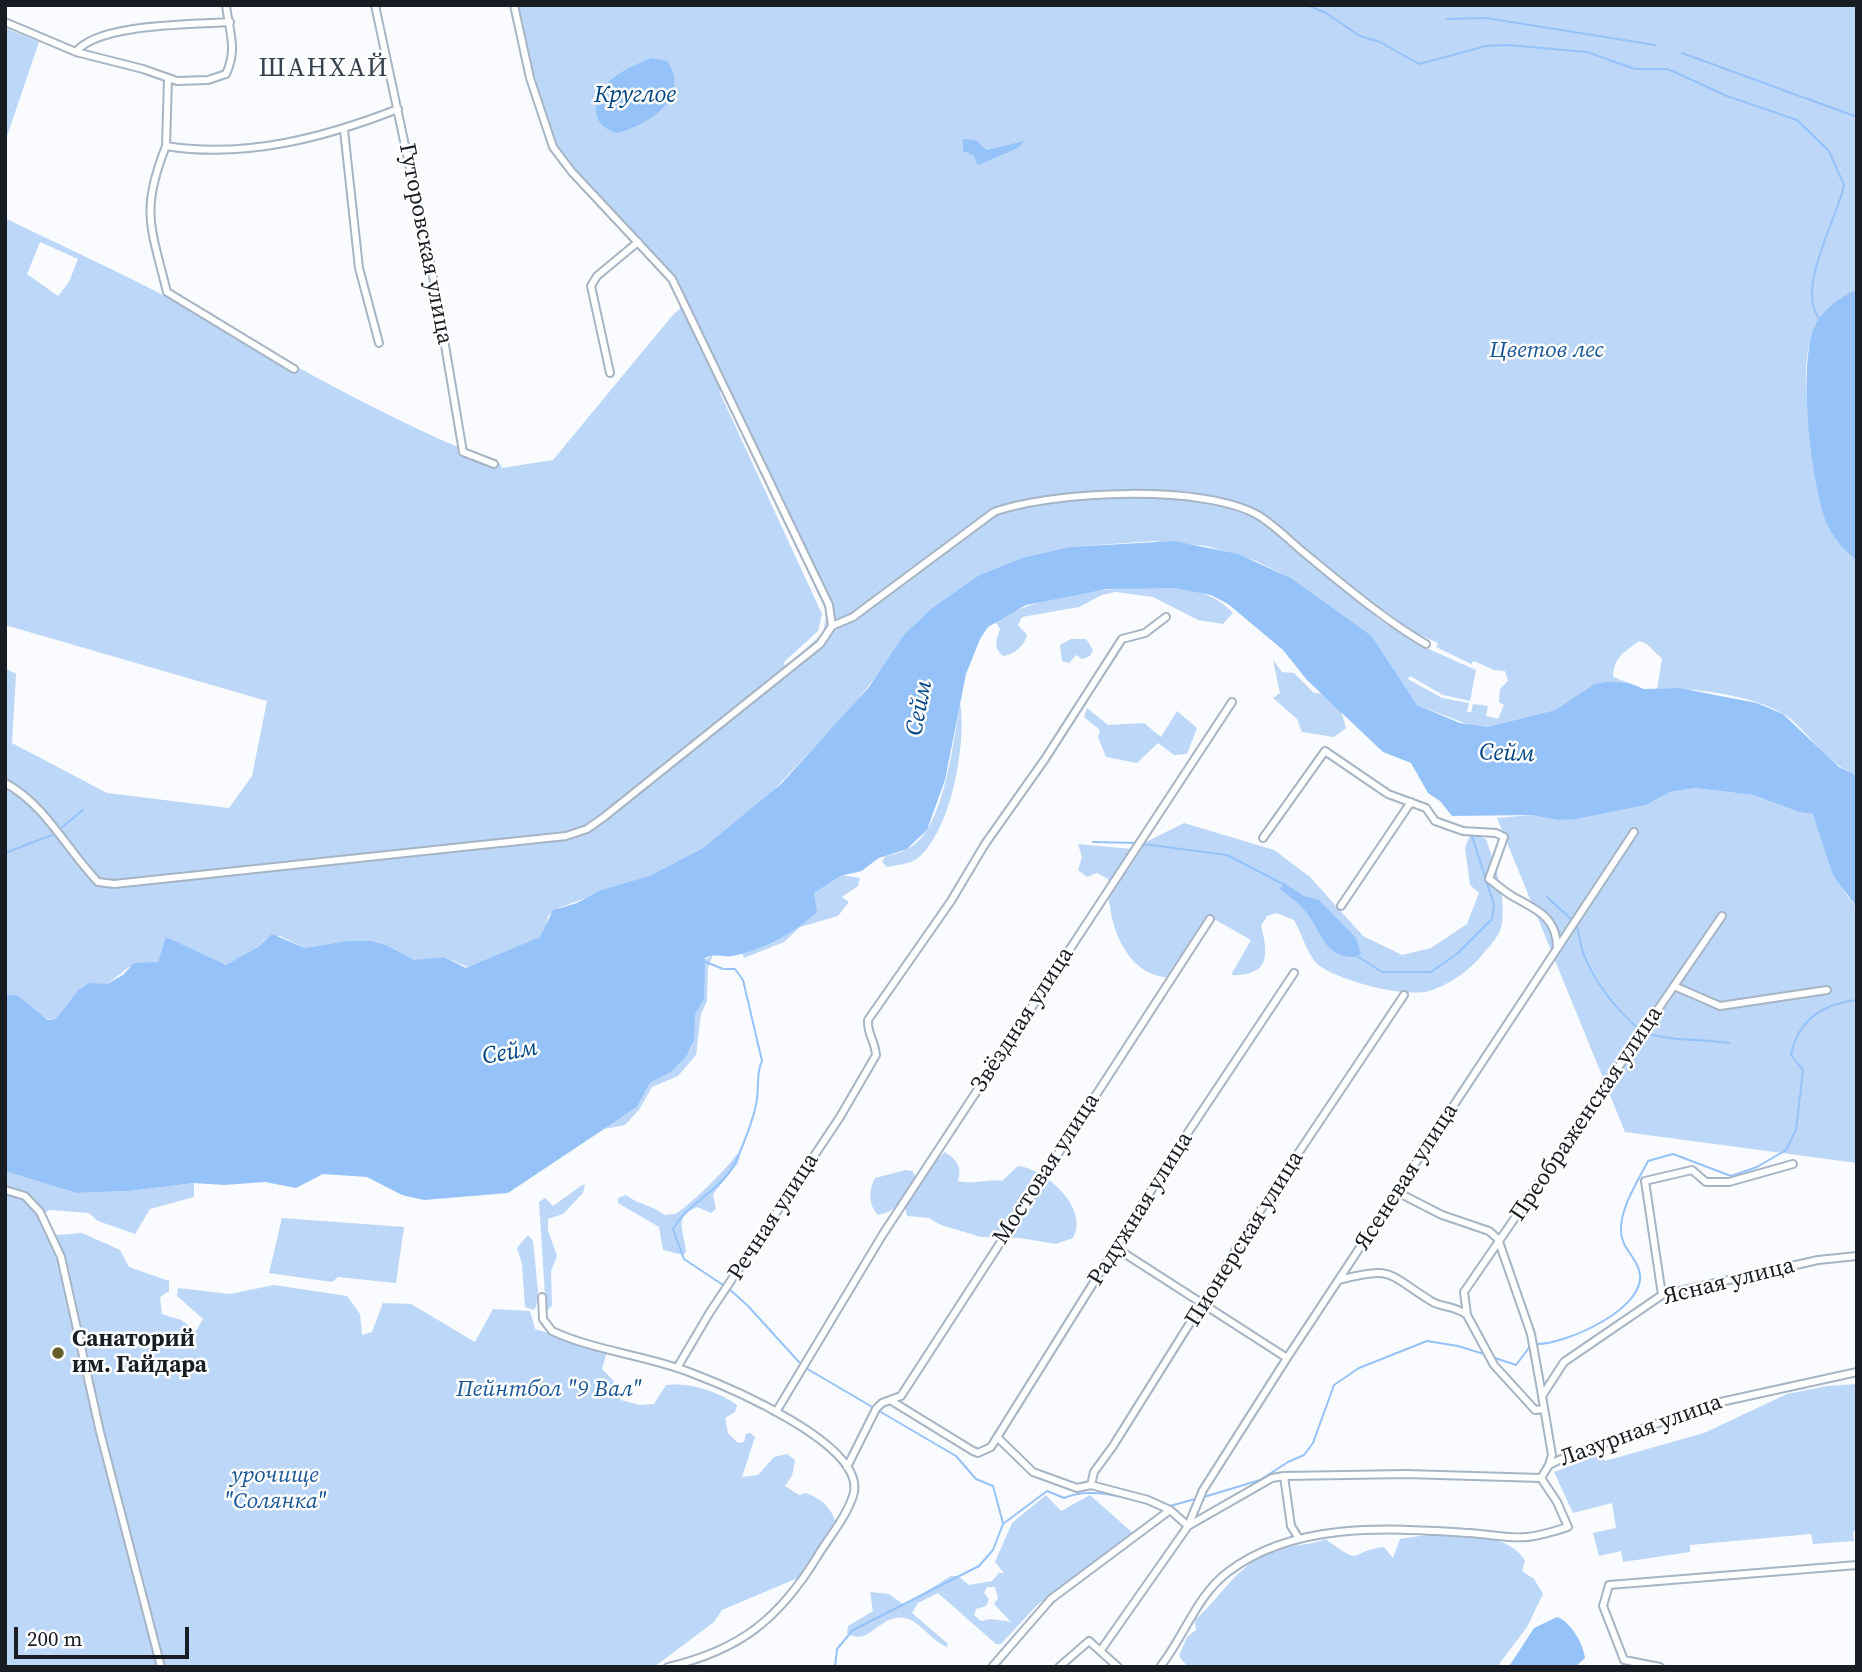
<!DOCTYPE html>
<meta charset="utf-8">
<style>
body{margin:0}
#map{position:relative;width:1862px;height:1672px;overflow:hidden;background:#f9fbff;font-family:"Source Serif 4",serif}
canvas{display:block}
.frame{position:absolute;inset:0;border:7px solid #181d23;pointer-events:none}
.scale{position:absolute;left:14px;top:1627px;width:175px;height:32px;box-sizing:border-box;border:4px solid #181d23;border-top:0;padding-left:9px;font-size:21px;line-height:24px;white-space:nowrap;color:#181d23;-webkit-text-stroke:5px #fff;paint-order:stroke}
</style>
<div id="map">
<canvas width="1862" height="1672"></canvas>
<div class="frame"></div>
<div class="scale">200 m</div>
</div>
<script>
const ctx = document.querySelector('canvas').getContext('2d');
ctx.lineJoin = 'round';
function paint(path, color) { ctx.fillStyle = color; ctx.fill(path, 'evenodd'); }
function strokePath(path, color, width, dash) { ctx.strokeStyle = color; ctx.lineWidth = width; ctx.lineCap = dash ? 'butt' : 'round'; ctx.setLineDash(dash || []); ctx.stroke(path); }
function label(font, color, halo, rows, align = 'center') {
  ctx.font = font + ' "Source Serif 4",serif'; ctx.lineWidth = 5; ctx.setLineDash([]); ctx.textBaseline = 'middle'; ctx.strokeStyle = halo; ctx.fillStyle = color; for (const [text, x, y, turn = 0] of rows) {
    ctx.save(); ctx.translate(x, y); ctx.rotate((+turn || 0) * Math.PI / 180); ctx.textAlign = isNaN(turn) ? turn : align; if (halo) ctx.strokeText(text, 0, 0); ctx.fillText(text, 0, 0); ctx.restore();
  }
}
paint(new Path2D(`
 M517,5h1340v284c-22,12 -40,32 -48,57 -9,31 5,140 16,172 6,18 18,31 32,43v215c-27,-11 -44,-37 -65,-56 -28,-24 -99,-33 -135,-31l5,-30 -15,-15 -8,-3c-16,12 -25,16 -26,36l16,6 -32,1 -42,26 -68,17 -15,-1 -55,-21 -45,-69 -81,-58 -35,-17 -49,-15 -53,-5 -85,6 -47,11 -43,17 -47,33 -84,103 9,14 -35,14 -51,54 -68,55 -54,28 -91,32 -10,8 -4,18 -9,6 -65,28 -26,-11 -30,4 -28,-16 -14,-4h-26l-41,7 -25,-12 -13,2 -9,9 -31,18 -27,-9 -32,-18 -10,24 -29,5 -22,17 -22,1 -7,5 -22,29c-21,3 -30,-23 -51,-25v-326l11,6 -4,69 95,50 122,15 23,-32 15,-75 -262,-76v-407c53,26 106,50 158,77 112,57 220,125 337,169l2,4 51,-8 119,-144 13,-12 -13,-25 -103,-105 -23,-50zM40,242l38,17 -9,23 -11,14 -31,-22zM722,388l105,225 -4,20 -38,35 -1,-6 34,-31 4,-17 -102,-221zM1384,610l28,21 26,12 -2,4 35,17 3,-3 20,9 11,1 3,10 -8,8 -1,13 5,3 -6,14 -12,-3 2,-10 -15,-2 -2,8h-4l2,-9 -27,-5 -34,-19 2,-3 33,19 27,6 6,-31 -52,-23 -27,-20 -8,-1 -13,-9z
 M5,28l34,14 -34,100z
 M1143,587c33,-1 67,1 90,26l-10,11 -25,-4 -45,-23 -38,-5 -13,3 -23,12 -57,10 -4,8 9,10c-2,10 -13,20 -24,21 -10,-9 -7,-15 -3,-27l-5,-8c46,-26 96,-31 148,-34z
 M1071,639h15l7,11 -3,6 -8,3 -6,-4 -7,8 -7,-2 -2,-16z
 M1273,660l9,12 12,1 20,20 10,1 17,17 5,17 -12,9 -32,-5 -5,-13 -24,-21 7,-5z
 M960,703c7,40 -9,128 -42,155 -7,6 -21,7 -31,9l-5,-5 3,-6c11,-2 21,-5 30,-12 30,-24 39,-105 45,-141z
 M1087,708l21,17 36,-2 17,14 16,-26 20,17 -10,26 -13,1 -16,-12 -21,20 -31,-6 -8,-20 2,-7 -16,-13z
 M1695,788l58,7 46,17 14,2c14,30 20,69 44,94v255l-232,-31 -128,-314 35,-3 45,4 69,-14 24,-13z
 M1184,823l90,27 36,27 53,59 39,19 29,-7 36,-24 12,-31 -9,-8 -5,-37 6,-15 15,6c9,27 20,55 16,84 -2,13 -12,23 -20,32 -12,15 -33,30 -53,36 -25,7 -88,-10 -109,-25 -11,-7 -19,-34 -26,-46l-18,-7 -9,3 -6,10c8,30 8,50 -30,49l20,-35 -37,-21 -39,59c-51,1 -68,-57 -67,-99l-11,-6 -10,4 -9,-7 4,-13 -4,-13 54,5z
 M873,862l-11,9 -20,4 18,3 -2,8 -16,11 7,5 -11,14 -38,11 -16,15 -40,16 -2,-5 -4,2 -11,-67z
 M713,955l-5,12 -1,34 -6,13 -5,41 -18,21 -26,11 -13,23 -14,15 -21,4 33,-22 13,-24 26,-16 11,-11 5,-10 3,-31 9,-16 -1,-38z
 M945,1152c13,9 17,15 13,29 15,4 28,-2 44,0l16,-15c28,3 72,43 55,72l-17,6 -36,-6 -39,-1 -40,-12 -12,-7 -22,-2 -2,-9 29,-45z
 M736,1155h4l-2,8 -25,31 3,15 -5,4 -14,-6c-25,10 -12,25 -11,45l-3,3 -20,-5 -4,-23 -41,-24v-5l8,-3c12,10 27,10 38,20 1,0 10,-1 11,-1 10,-4 56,-49 61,-59z
 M906,1170l6,1 4,6c-11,18 -16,34 -38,38 -10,-10 -9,-26 -3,-37z
 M5,1171l71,22 53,-2 65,-8v14l-44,12 -15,25 -37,-13 -9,-8 -40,-3 -8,6 4,15 13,4 24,-2 38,17 9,17 40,14v10l-9,6 2,17 19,6 15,11 7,-12 -26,-23 1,-8 52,6 44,-9 73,11 13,18 2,21 10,-3 11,-29 28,1 64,38 18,-33 37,2 5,18 72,22 -5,18 11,11 8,20 18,5 15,-1 12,-19c22,-3 53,6 71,20l-2,7 -10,6 3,15 10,10 6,-1 2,-8 4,-1 5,4 -13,40 16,-2 16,-18 13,-3 8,6 -3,16 -7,10 14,9 7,-2c15,6 23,12 29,27l-35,57 -78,33 -8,12 -60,45h-649z
 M582,1185h3l-2,8 -20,21 -15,5v11l9,26 -6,15 1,35 -6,5 -7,-109 6,-4 8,8z
 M282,1218l122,9 -8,56 -58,-6 -6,5 -63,-9z
 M528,1235l5,6 5,51 -2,15 -3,3 -8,-3 -3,-43 -5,-16z
 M1857,1384v147h-4l1,10 -41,3 -2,-10 -121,11v7l-67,10 -2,-11 -22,5 -6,-23 23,-5 -4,-25 -39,10 -19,-41 47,-18 4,7 99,-28 83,-39 40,-8z
 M1046,1495l15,16 29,-16 44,39 -97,71 -36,39h-5l-58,-51 -20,10 -6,10 35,30 1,4c-20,-6 -30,-33 -52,-29 -20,3 -29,28 -49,15l1,-7 25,-15 -3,-19 19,2 15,11 47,-29h7l11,9 23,-4 7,-8h5l-9,-11 17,-39zM987,1587h8l3,11 -4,6 17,18 -20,-3 -10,2 -7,-6 2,-6 10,-3 3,-7 -5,-6z
 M1433,1534c29,1 77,-1 92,27l-3,10 12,8 9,15 -16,33 -30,40h-309l-9,-11 8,-19 9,-7 -1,-10c27,-24 45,-59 82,-71 16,-5 33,-3 48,-10 41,29 20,13 59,8l9,11 7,-19z`), '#bcd7f8');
paint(new Path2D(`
 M652,58l15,3c25,36 -18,64 -50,72 -12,-4 -19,-8 -21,-21 -4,-29 34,-46 56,-54z
 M963,139l12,1 12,10 37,-9 -6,7 -40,17 -5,-10 -10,-4z
 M1857,289v272c-14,-12 -26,-25 -32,-42 -14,-41 -27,-151 -11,-191 8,-18 25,-30 43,-39z
 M1174,541l64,13 53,24 81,58 45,69 43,18 27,4 68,-17 40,-26 11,-2 23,1 15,6 35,-1 78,15 26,11 56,53 18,9v132l-24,-33 -20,-61 -14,-2 -46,-17 -58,-7 -25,4 -24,13 -69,14 -18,1 -27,-5 -80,1 -12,-15 -12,-8 -17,-30 -28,-11 -76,-72 -24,-30 -55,-46 -17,-9 -36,-7 -68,1 -81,16 -38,22 -8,12 -14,35 -21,106 -18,50 -20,19 -28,9 -18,13 -21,5 -26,17 3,19c-21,20 -56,39 -85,44 -9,1 -18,-3 -27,2l-1,41 -9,16 -1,25 -7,16 -15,15 -22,12 -13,24 -129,86 -84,7 -22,-5 -35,-18 -44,-3 -27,14 -31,-6 -41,3 -30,-2 -65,8 -53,2 -71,-22v-177l13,2 30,24 8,-1 22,-29 11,-7 18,1 16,-9 11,-12 24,-1 8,-25 60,28 32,-18 14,-13 33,14 41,-7h26l14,4 28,15 30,-3 22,11 74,-31 13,-27 24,-7 22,-12 50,-15 54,-28 78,-64 88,-97 35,-52 28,-27 47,-33 43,-17 47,-11z
 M1284,883l20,13 15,4 37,38 5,15 -4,4c-33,1 -34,-23 -51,-45 -7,-9 -17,-16 -26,-23z
 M1557,1617c14,5 26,26 28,41l-10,9 -65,-2 24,-37z`), '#95c3f9');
strokePath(new Path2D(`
 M1307,5l19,8 34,23 20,6 39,22 67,-18 21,-1 80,7 48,17h33l59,27 70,24 32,31 15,34c-6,32 -51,109 -23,135
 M1447,19l39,-1 169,27
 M1682,53l175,64
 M60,829l23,-19
 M1093,842l45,1
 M1143,844l84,11 56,29
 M5,853l47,-18
 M1547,897l25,23
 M1576,924c4,11 4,22 8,31 12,30 32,54 56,75
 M1357,956l25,16h49l27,-19 34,-34 2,-14 -23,-72
 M701,960l22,9
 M725,969h10l8,11 19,81c-6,12 -3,24 -5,38 -3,20 -13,44 -21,62 -14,30 -48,41 -63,68l11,30 42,28
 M1645,1033c31,9 53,5 84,10
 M728,1288l19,17
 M748,1306l51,56
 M1536,1344c29,1 115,-37 103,-74 -4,-14 -18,-23 -18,-39 -1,-23 17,-50 27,-70l25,-7 58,22 26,-9 29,-17 10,-20 7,-60 -12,-15c7,-35 31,-51 66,-55
 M1492,1357l24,8 15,-20
 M804,1367l152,89 20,23 17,7 10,37
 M1204,1497l56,-17 28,-18 16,-7 9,-12 21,-58 25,-17 68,-27 31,5 29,9
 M1170,1506l25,-7
 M835,1667l2,-18 16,-19 126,-64 14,-16 10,-26 44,-33 17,7c27,-12 59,0 87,6`), '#95c3f9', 2);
const minor = new Path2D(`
 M375,5l60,281 28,166 31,12
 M5,22l71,30 67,17 34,12 31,-1 18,-6c12,-25 3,-43 0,-69
 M76,52c22,-29 116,-27 154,-30
 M168,79l-2,67c80,13 160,-9 232,-37
 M344,130l15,138 20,75
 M166,146c-26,65 -15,81 1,146l127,77
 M610,373l-19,-87 6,-10 41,-34
 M832,626l21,-9 141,-105c58,-21 214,-29 267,5 15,10 28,23 41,34 39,32 81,68 124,93
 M5,783c40,21 62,67 93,99l16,2 452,-48 21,-7 17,-12 216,-173 12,-18 -3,-21 -157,-326 -100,-107 -19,-25 -23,-69 -16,-73
 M1263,838l62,-87 63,43 38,14 9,13 28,10 33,2 8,4 -15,42c7,5 15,12 23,17 23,13 45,20 45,52
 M1341,906l70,-104
 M1674,986l46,20 107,-16
 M5,1190l20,6 15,16 21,45 39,175 61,235
 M1397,1192l45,23 47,16 9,8 33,95 11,61
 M1116,1248l171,110
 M1339,1280c55,-14 47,-7 92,21 11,7 23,4 36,14l27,50 41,45 9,-1
 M1662,1295l-17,-114 47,-11 14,12h23l64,-18
 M542,1297l1,22 9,12c43,20 93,24 137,41 37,14 174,71 165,120 -5,22 -26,46 -37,65 -38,62 -77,93 -149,110
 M1467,1315l-3,-23 258,-376
 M677,1368l33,-56 130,-195 36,-62c-1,-14 -9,-21 -8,-35l83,-119 34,-57 60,-85 77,-120 23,-6 21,-16
 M890,1400l83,51 5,2 13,-6 184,-295 119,-179
 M776,1412l107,-178 349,-532
 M997,1437l36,35 44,16 14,-3 57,15 22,10 18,16 84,-48 12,-2
 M1549,1465l3,-10 -10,-59 22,-34 98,-67 156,-35 39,-4
 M847,1467l29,-58 6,-6 19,-7 309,-477
 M1091,1485l3,-13 19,-26 154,-246 137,-205
 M1298,1537l-7,-11 -7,-50 122,-2 135,4 8,-13 10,-5 148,-55 150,-33
 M1101,1650l87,-124 15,-36 84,-132 347,-526
 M992,1667l59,-68 119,-89
 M1059,1667l30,-26 29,26
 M1160,1667c24,-30 37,-72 68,-95 67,-51 160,-44 241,-39 18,1 40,6 58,4 13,-1 28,-6 41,-10l-11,-25 -16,-24
 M1660,1667l-36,-7 -21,-54 6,-21 248,-20`);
strokePath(minor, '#a7b4c4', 10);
strokePath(minor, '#fff', 6);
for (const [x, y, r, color] of [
 [58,1353,7,"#645e2a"]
]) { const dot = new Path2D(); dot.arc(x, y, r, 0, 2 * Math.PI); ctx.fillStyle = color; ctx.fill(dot); strokePath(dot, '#fff', 2.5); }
label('23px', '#181d23', '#fff', [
 ["Гуторовская улица",425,244,79],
 ["Звёздная улица",1023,1020,-57],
 ["Преображенская улица",1587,1114,-56],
 ["Мостовая улица",1047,1169,-57],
 ["Ясеневая улица",1407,1177,-57],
 ["Радужная улица",1141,1209,-58],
 ["Речная улица",774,1217,-57],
 ["Пионерская улица",1245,1239,-58],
 ["Ясная улица",1729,1282,-14],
 ["Лазурная улица",1641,1431,-20]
]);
label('italic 23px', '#195696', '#fff', [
 ["Цветов лес",1547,351],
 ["Пейнтбол \"9 Вал\"",549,1390],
 ["урочище",275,1476],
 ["\"Солянка\"",275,1502]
]);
label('bold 23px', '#181d23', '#fff', [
 ["Санаторий",72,1340],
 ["им. Гайдара",72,1366]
], 'left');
label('italic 24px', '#014584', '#fff', [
 ["Круглое",635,96],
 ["Сейм",920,708,-79],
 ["Сейм",1507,754,2],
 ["Сейм",510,1053,-10]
]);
ctx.letterSpacing = '2px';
label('26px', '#37424f', '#fff', [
 ["ШАНХАЙ",324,69]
]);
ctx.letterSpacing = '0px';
</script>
